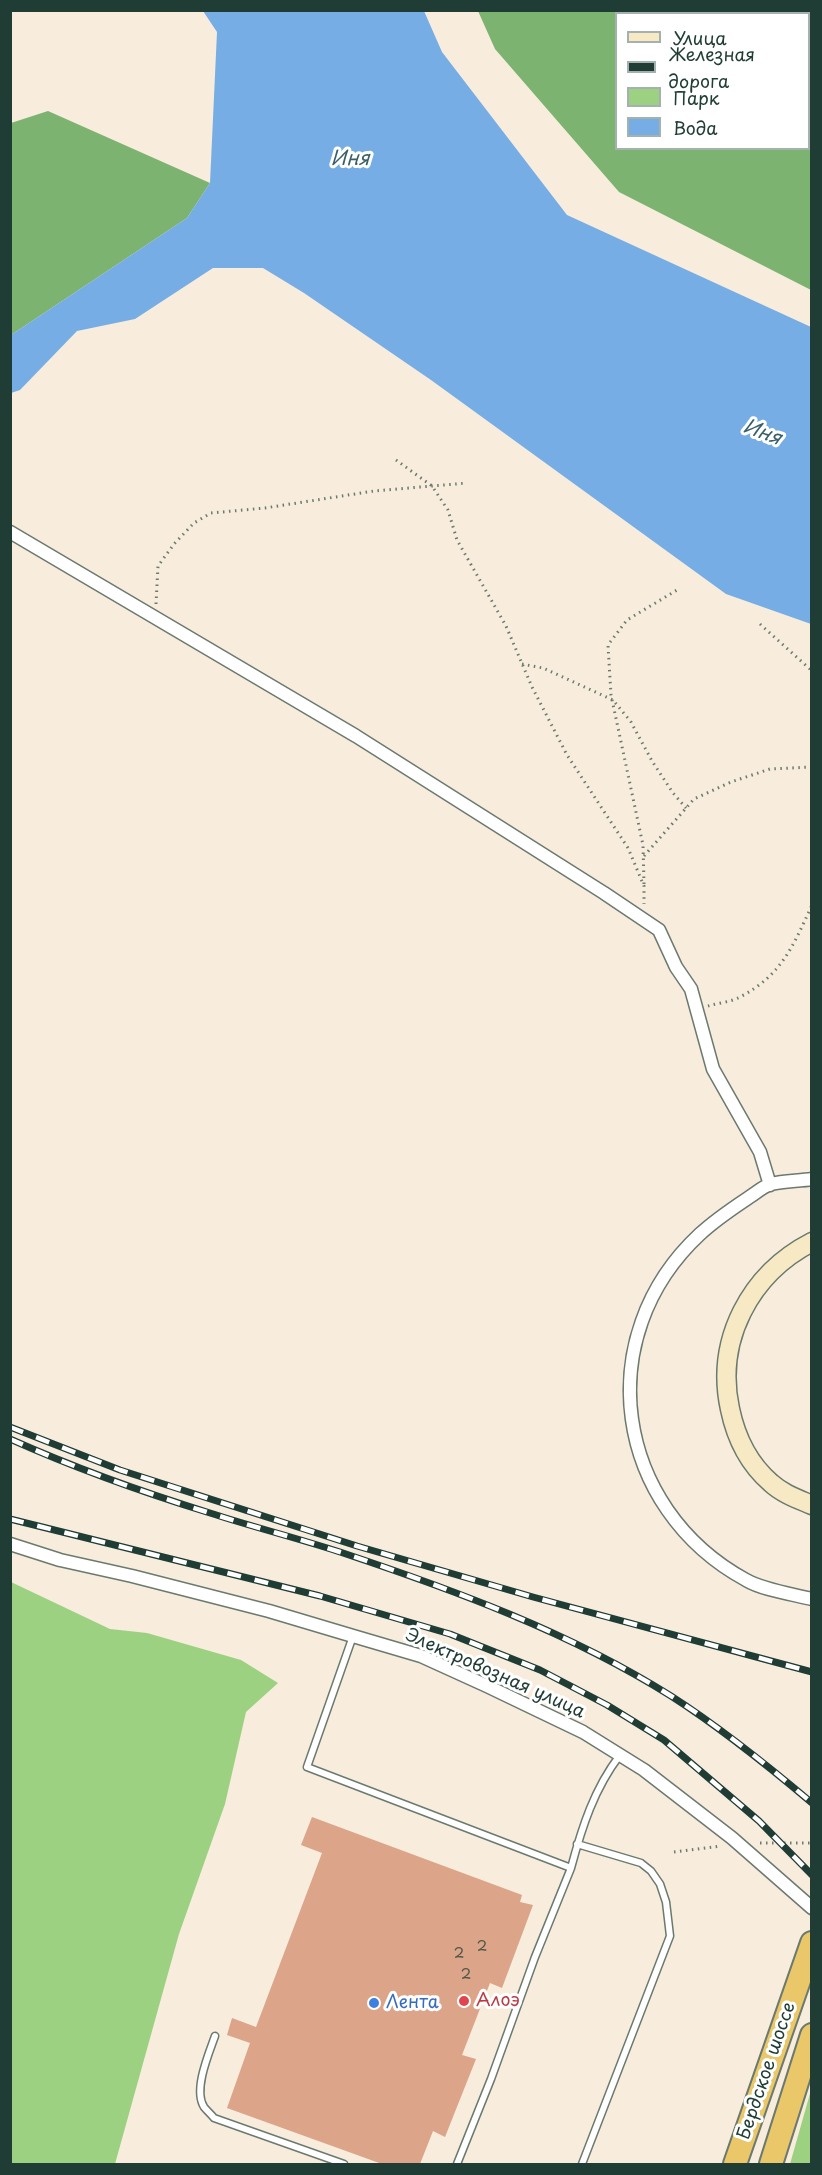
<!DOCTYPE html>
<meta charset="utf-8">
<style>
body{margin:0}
#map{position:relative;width:822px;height:2175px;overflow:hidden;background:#f8ecdc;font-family:"Playpen Sans",sans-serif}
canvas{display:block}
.frame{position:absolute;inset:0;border:12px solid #1f3d34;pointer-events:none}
.legend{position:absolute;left:615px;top:12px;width:195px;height:138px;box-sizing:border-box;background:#fff;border:2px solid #a5b1ae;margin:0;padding:8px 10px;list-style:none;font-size:18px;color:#1f3d34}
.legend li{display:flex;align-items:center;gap:12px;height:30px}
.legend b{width:30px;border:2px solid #a5b1ae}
</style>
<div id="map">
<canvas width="822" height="2175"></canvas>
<div class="frame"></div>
<ul class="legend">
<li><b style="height:8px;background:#f7e9c3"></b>Улица</li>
<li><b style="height:8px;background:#1f3d34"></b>Железная дорога</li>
<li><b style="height:16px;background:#9cd182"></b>Парк</li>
<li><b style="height:16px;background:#76ade5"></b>Вода</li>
</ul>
</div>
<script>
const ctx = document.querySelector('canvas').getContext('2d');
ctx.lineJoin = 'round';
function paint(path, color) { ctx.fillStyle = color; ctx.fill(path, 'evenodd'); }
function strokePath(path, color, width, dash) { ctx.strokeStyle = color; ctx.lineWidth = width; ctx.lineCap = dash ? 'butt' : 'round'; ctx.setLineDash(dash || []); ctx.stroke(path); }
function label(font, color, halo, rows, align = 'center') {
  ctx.font = font + ' "Playpen Sans",sans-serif'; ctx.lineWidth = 6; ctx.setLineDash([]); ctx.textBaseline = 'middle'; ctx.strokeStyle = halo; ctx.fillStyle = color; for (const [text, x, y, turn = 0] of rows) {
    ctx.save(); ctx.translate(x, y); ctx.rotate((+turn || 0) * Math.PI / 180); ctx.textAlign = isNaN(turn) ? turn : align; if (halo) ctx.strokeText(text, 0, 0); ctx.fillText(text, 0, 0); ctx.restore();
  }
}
paint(new Path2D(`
 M11,1582l99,47 37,4 94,27 37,23 -32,29 -21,92 -46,130 -64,230h-104z
 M811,2090v74h-21z`), '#9cd182');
paint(new Path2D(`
 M478,11h333v279l-192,-98 -124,-143zM616,14h192v134h-192z
 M48,111l162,72 -23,35 -176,117v-212z`), '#7db370');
paint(new Path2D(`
 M203,11h221l18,41 125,163 244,112v297l-85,-30 -295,-214 -127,-87 -41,-25h-50l-78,51 -58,12 -57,59 -9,3v-58l176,-117 23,-35 7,-151z`), '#76ade5');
paint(new Path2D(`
 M312,1817l210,78 -2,7 13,3 -31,83 -12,-5 -28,72 14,4 -31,78 -12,-6 -13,33h-38l-155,-56 23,-65 -23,-8 5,-17 24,9 66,-174 -21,-8z`), '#dca488');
const lane = new Path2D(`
 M353,1636l-46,131 264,101c11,-41 23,-79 49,-113
 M577,1844l64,19 10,8 9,13 6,18 4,34 -88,228
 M215,2036c-6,17 -22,54 -11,71 3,4 7,7 10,11l130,46
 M457,2164l34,-85 44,-122 36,-89`);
const street = new Path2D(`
 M10,532l346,204 248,157 55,37 17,37 15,22 22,80 47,83 10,33
 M812,1179c-13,2 -29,2 -41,5 -7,2 -14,8 -20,12 -18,12 -35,23 -51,38 -111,103 -86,274 46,346 17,10 46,14 66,19
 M10,1544l50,16 72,16 137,35 84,25 68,20 66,30 96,46 61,38 88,68 80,70`);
const secondary = new Path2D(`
 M812,1242c-62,32 -97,98 -82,167 6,29 19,55 41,74 12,11 27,16 41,22`);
const highway = new Path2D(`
 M735,2164l77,-221
 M771,2164l41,-129`);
strokePath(lane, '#6b7a6f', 9);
strokePath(street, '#6b7a6f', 15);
strokePath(secondary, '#6b7a6f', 21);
strokePath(highway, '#6b7a6f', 26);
strokePath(new Path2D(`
 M396,460l36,26 16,24 9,30 49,86 26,61 35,68 61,93 16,38v18
 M156,604l2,-38 16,-22 20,-21 17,-10 54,-5 109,-17 93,-8
 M760,624l52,47
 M522,664l21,4 70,32 18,22 21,39 21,32 13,15
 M644,856l50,-57 37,-17 39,-13 42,-2
 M644,884l-1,-39 -32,-150 -3,-50 19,-25 50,-30
 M708,1006c10,-3 23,-4 32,-9 42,-22 53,-51 72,-92
 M760,1843h52
 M674,1852l47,-6`), '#6b7a6f', 3, [1.5, 4.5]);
strokePath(lane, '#fff', 6);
strokePath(street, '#fff', 12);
strokePath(secondary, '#f7e9c3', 18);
strokePath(highway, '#eac769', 22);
const rail = new Path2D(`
 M10,1427l110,43 237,76 176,51 279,75
 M10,1439c65,29 132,53 200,74 43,14 87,25 130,39 114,38 229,80 331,144 50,32 96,69 141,107
 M10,1519l310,77 130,38 90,36 67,35 57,35 95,81 53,54`);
strokePath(rail, '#1f3d34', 7);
strokePath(rail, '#fff', 4.5, [14]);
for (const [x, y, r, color] of [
 [464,2001,6,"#e0444e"],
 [374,2003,6,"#3f7fe0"]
]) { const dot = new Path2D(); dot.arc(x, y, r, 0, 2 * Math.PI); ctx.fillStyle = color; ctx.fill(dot); strokePath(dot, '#fff', 2); }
label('15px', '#4e5749', null, [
 ["2",482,1947],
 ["2",459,1954],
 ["2",466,1975]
]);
label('18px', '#1f3d34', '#fff', [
 ["Электровозная улица",495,1674,24],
 ["Бердское шоссе",767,2071,-71]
]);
label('18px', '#be3a42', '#fff', [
 ["Алоэ",476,2001]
], 'left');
label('18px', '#366cbe', '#fff', [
 ["Лента",386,2003]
], 'left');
label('italic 20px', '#395f69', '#fff', [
 ["Иня",350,159],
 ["Иня",762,433,21]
]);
</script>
